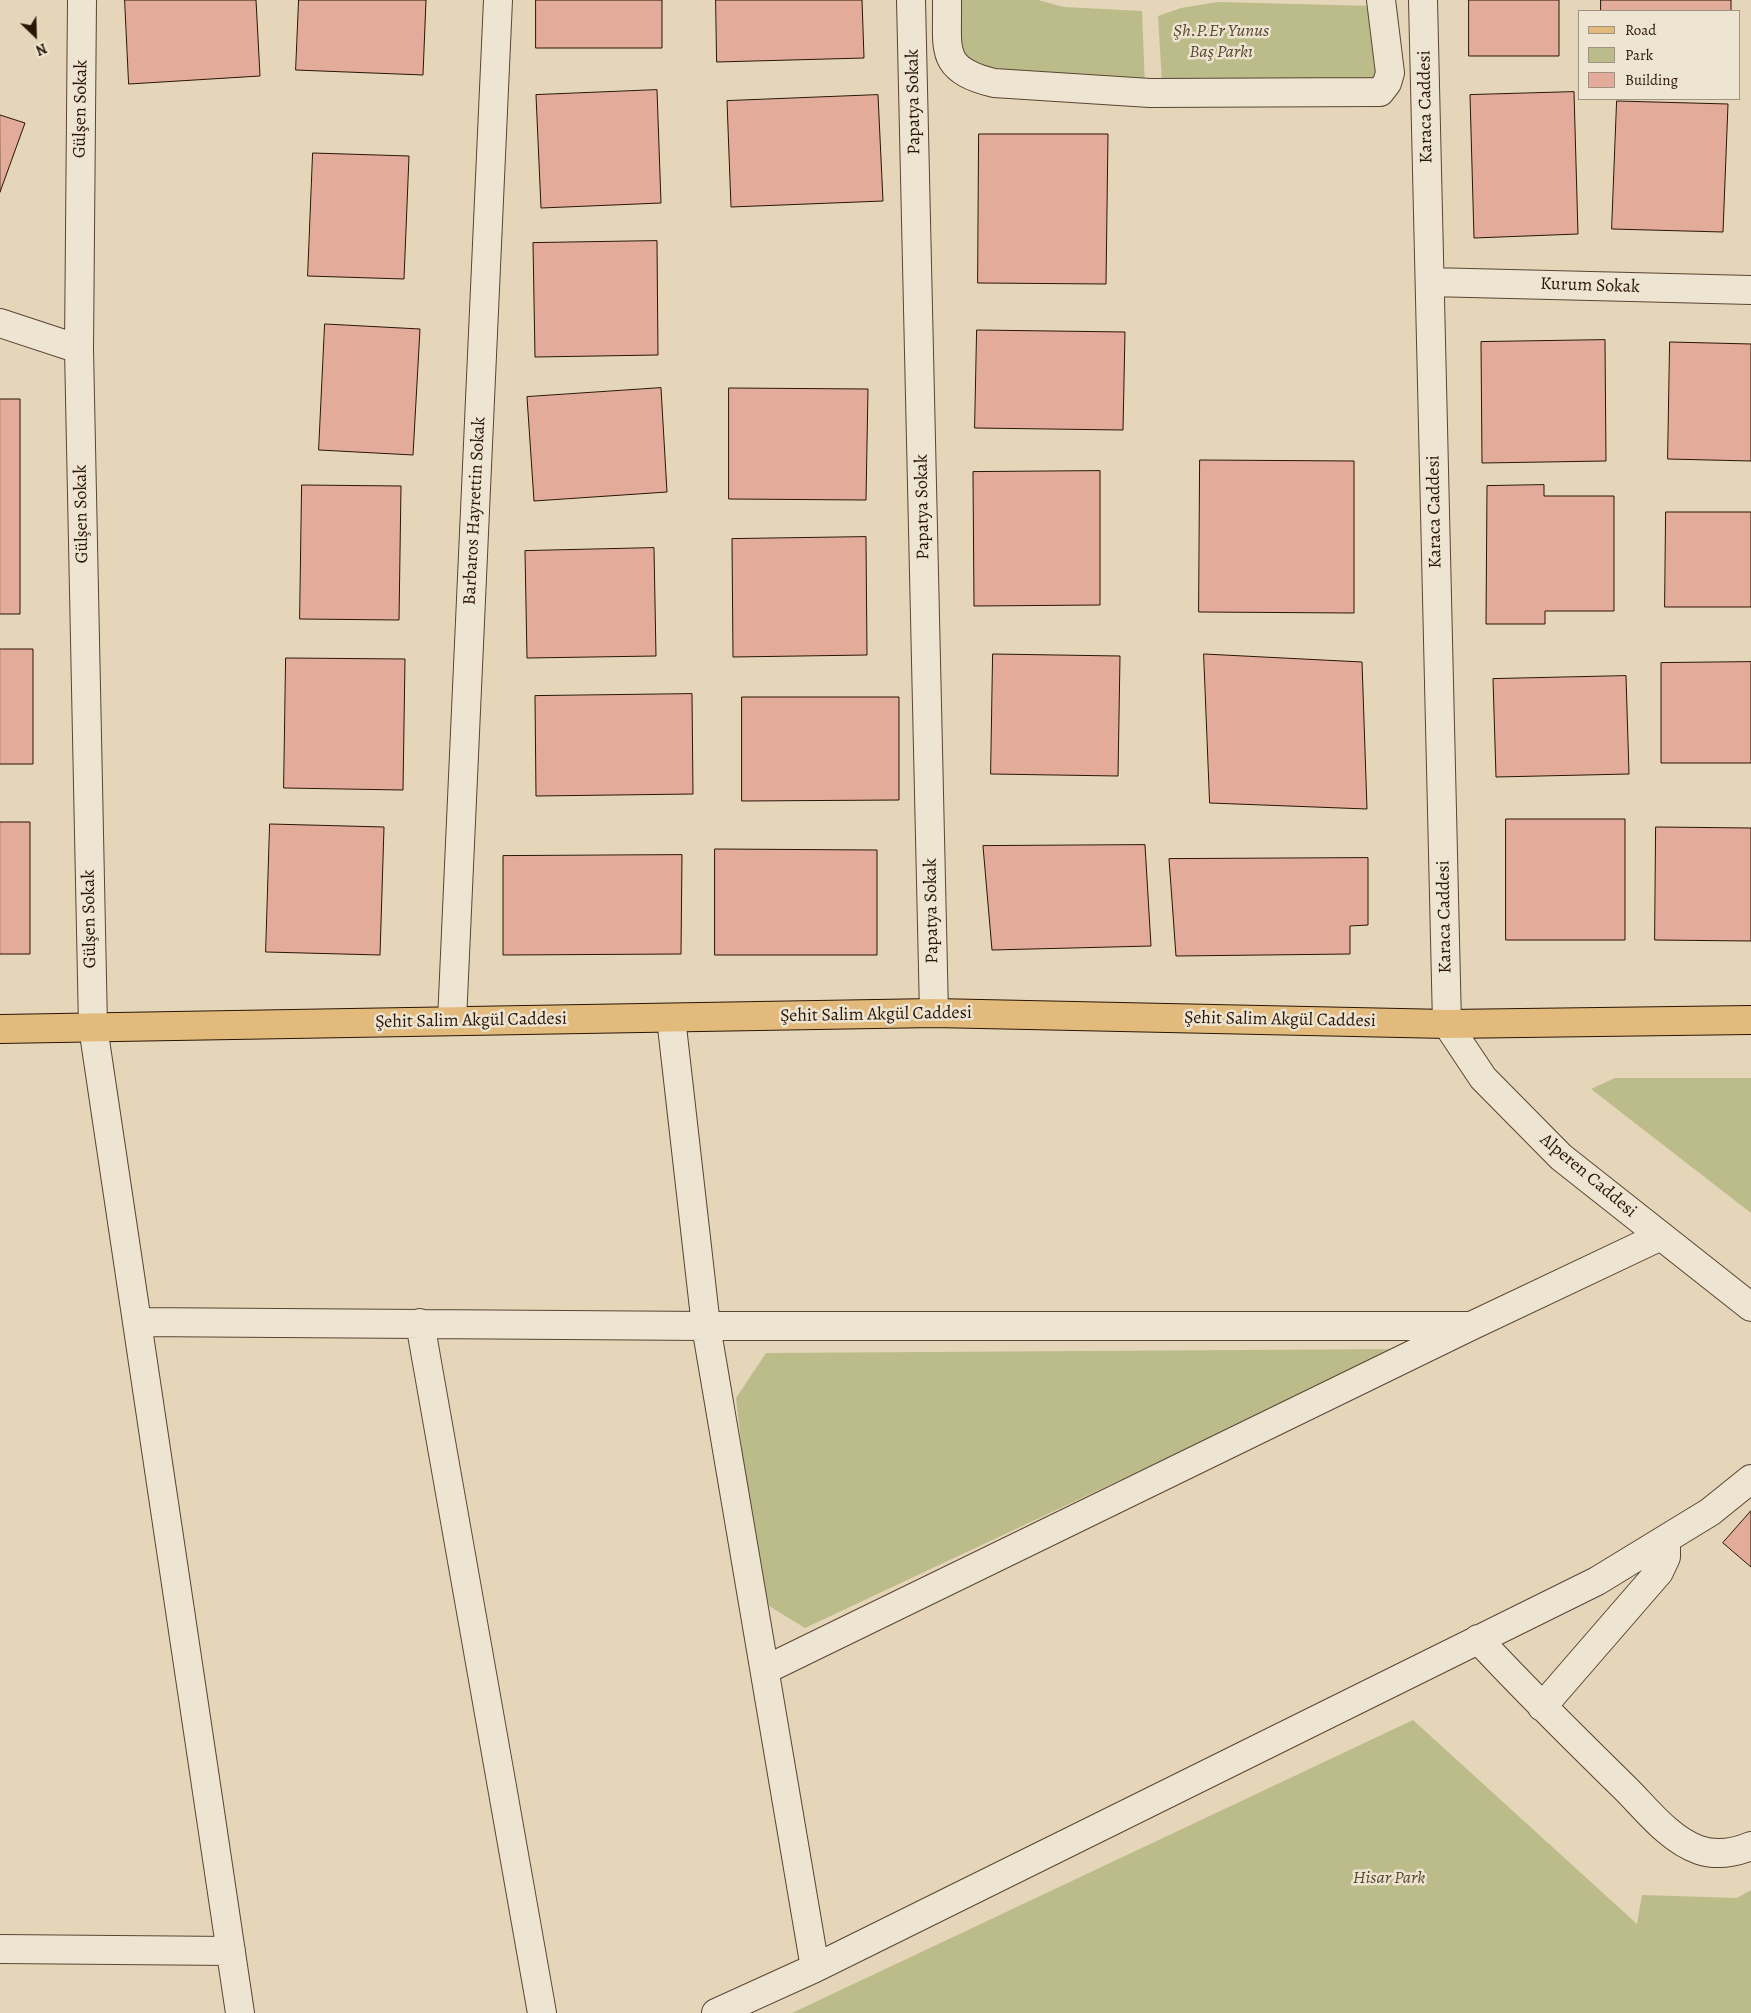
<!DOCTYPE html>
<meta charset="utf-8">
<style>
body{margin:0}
#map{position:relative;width:1751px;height:2013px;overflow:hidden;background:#e5d6b9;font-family:Alegreya,serif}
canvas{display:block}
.legend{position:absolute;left:1578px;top:10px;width:162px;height:90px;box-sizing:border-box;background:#eee4d2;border:1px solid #a09180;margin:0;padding:6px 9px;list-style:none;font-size:15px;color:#2a1506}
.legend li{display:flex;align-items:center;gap:10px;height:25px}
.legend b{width:25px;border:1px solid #a09180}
.north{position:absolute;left:10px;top:10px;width:50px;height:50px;-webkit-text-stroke:4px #eee4d2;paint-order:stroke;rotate:156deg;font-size:14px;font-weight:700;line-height:20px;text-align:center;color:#2a1506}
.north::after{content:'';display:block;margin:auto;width:18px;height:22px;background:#2a1506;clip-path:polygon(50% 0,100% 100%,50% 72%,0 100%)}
</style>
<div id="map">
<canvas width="1751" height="2013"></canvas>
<ul class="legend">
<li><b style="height:6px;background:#e2bb7c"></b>Road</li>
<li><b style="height:14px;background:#bcbc8a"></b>Park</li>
<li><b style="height:14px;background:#e3ab99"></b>Building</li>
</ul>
<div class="north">N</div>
</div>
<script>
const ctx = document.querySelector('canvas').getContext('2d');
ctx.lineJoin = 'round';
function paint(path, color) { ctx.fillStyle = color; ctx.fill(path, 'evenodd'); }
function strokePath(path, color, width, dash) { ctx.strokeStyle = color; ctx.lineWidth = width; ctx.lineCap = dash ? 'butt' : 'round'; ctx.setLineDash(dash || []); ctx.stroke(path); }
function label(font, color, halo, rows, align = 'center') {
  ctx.font = font + ' Alegreya,serif'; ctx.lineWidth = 5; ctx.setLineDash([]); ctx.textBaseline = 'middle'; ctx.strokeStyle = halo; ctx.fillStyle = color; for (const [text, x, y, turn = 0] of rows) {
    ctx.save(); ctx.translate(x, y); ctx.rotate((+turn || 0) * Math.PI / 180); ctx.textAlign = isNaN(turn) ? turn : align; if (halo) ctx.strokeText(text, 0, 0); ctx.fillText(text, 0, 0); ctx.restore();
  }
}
paint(new Path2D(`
 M958,0h80l26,7 78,4 3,76 -148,-10 -41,-20z
 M1218,2l157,4 9,73 -222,4 -4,-67 23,-8z
 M1615,1078h136v135l-160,-124z
 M1399,1349l-594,279 -36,-22 -17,-68 -16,-140 30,-45z
 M1413,1720l224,204 5,-29 95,3 14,-8v123h-959z`), '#bcbc8a');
const building = new Path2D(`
 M125,0h131l4,76 -131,8z
 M299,0h127l-3,75 -127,-5z
 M536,0h126v48h-126z
 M716,0h146l2,58 -147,4z
 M1469,0h90v56h-90z
 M1601,0h130v11h-130z
 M657,90l4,113 -120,5 -5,-113z
 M1574,92l4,142 -104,4 -4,-143z
 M878,95l5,106 -152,6 -4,-106z
 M1617,101l111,3 -5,128 -111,-3z
 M0,115l25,8 -25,69z
 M979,134h129l-2,150 -128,-1z
 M313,153l96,3 -5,123 -96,-3z
 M657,241l1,114 -123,2 -2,-114z
 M325,324l95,5 -7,126 -94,-5z
 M977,330l148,2 -2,98 -148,-2z
 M1605,340l1,121 -124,2 -1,-121z
 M1670,342l81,2v117l-83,-2z
 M661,388l6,104 -133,9 -7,-104z
 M729,388l139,1 -2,111 -137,-1z
 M0,399h20v215h-20z
 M1200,460l154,1v152l-155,-1z
 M1100,471v134l-126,1 -1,-134z
 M302,485l99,1 -2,134 -99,-1z
 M1544,485v11h70v115h-69v13h-59l1,-138z
 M1666,512h85v95h-86z
 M866,537l1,118 -134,2 -1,-118z
 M654,548l2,108 -129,2 -2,-107z
 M0,649h33v115h-33z
 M993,654l127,2 -2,120 -127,-2z
 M1204,654l158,8 5,147 -157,-6z
 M286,658l119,1 -2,131 -119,-2z
 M1751,662v101h-90v-100z
 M1626,676l3,98 -133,3 -3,-98z
 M692,694l1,100 -157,2 -1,-100z
 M742,697h157v103l-157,1z
 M1506,819h119v121h-119z
 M0,822h30v132h-30z
 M270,824l114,3 -4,128 -114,-3z
 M1656,827l95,1v113l-96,-1z
 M1145,845l6,101 -159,4 -9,-104z
 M715,849l162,1v105h-162z
 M682,855l-1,99 -178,1v-99z
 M1368,858v67l-18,1v28l-174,2 -7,-97z
 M1751,1511v56l-28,-24z`);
paint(building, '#e3ab99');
strokePath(building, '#2a1506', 1);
const minor = new Path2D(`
 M82,0l-3,349 14,678 147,986
 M911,0l23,1013
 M947,0c1,50 -9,69 47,83l156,10 230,-1 7,-9 3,-10 -9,-73
 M1423,0l24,1024 36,54 78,79 190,150
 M1430,282l321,8
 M0,323l79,26
 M671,1018l35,308 109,642
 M452,1021l46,-1021
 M137,1322l569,4h765
 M420,1323l122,690
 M1478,1639c48,52 98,101 148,150 21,21 44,51 73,61 18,6 35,3 52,-4
 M765,1670l706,-344 190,-90
 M1542,1707l117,-135 7,-15v-17
 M0,1949l231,2
 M716,2013l99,-45 782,-387 113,-69 41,-33`);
const major = new Path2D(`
 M0,1029l934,-16 513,11 304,-4`);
strokePath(minor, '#594533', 30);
strokePath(major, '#2a1506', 30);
strokePath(minor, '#eee4d2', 28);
strokePath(major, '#e2bb7c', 28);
label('italic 18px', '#56472e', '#eee4d2', [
 ["Şh.P.Er Yunus",1221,32],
 ["Baş Parkı",1221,53],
 ["Hisar Park",1389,1879]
]);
label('18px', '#2a1506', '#eee4d2', [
 ["Papatya Sokak",914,102,-91],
 ["Karaca Caddesi",1426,107,-91],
 ["Gülşen Sokak",81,109,-89],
 ["Kurum Sokak",1590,286,2],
 ["Papatya Sokak",923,507,-91],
 ["Barbaros Hayrettin Sokak",475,511,-87],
 ["Karaca Caddesi",1435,512,-91],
 ["Gülşen Sokak",82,514,-91],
 ["Papatya Sokak",932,911,-91],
 ["Karaca Caddesi",1445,917,-91],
 ["Gülşen Sokak",90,919,-91],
 ["Şehit Salim Akgül Caddesi",876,1015,-1],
 ["Şehit Salim Akgül Caddesi",1280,1020,1],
 ["Şehit Salim Akgül Caddesi",471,1021,-1],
 ["Alperen Caddesi",1588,1176,40]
]);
</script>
